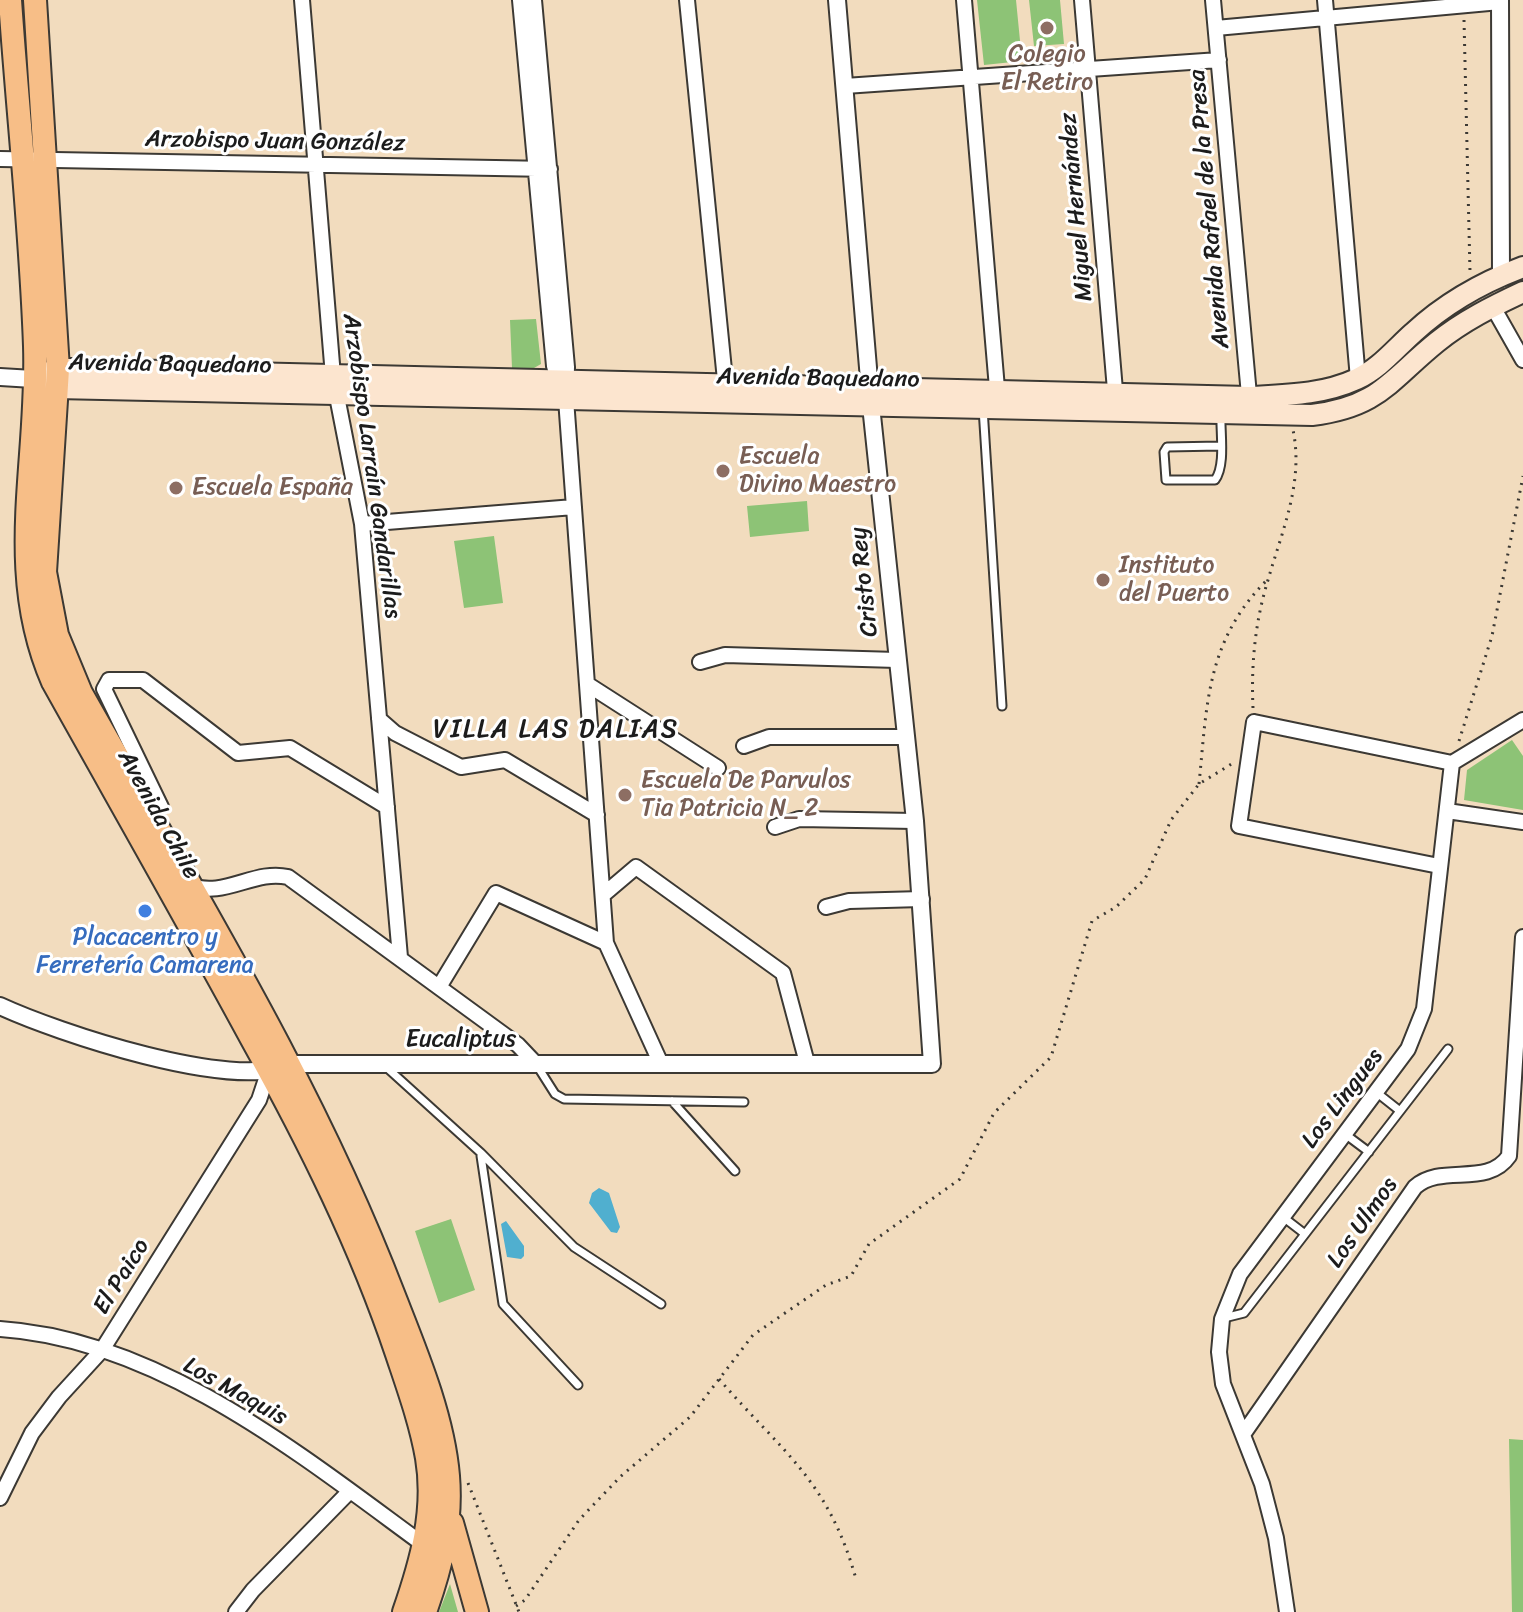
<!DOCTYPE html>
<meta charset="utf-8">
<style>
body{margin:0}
canvas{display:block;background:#f2dcbe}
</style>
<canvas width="1523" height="1612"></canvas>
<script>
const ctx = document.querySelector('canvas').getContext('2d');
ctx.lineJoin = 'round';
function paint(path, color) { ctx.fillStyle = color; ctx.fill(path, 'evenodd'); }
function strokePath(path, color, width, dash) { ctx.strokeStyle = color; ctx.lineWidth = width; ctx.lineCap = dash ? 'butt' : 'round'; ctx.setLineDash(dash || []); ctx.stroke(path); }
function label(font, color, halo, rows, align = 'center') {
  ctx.font = font + ' Sriracha,sans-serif'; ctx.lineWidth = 6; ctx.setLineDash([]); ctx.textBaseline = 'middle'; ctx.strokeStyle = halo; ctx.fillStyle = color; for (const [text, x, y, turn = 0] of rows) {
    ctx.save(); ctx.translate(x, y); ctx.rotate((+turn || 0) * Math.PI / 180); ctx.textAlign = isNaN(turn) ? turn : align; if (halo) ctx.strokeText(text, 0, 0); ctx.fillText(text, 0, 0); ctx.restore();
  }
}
paint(new Path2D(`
 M977,0h39l6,61 -38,4z
 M1029,0h31l4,44 -30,2z
 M536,319l5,45 -7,4h-22l-2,-48z
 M807,501l2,30 -59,6 -3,-31z
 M494,536l9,67 -39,5 -10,-67z
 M1512,740l11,16v54l-59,-10 3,-30z
 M451,1219l24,71 -36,13 -24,-72z
 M1509,1439l14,1v172h-11z
 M450,1584l8,28h-19z`), '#8dc376');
paint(new Path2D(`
 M599,1188l10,5 11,34 -3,6 -6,-1 -22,-29 3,-10z
 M506,1221l18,25v10l-3,3 -14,-2 -6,-33z`), '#50afcf');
const service = new Path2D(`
 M983,408l19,298
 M1220,446l-53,1 -3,5 2,28h49c11,-15 5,-48 6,-66
 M536,1064l19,30 9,5 180,3
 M385,1066l96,87 93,94 87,57
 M1376,1092l24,19
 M672,1101l63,70
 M1345,1134l24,18
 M481,1156l22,148 75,81
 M1283,1217l22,17
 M1224,1318l20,-5 204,-264`);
const minor = new Path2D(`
 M302,0l31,376 29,148 38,433
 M520,0l34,366 6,22
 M534,0l33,367 -1,32 40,544 55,121
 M687,0l39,390
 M964,0l34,400
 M1082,0l34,402
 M1213,0l37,406
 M1325,0l33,379
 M1216,28l284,-26
 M845,86l374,-26
 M0,159l550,10
 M1493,307l30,53
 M362,524l212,-17
 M700,662l25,-7 172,5
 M587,684l131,84
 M379,719l16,14 66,34 44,-7 92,55
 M744,746l25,-9h137
 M1452,763l71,-43
 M1447,811l76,11
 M149,813l12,-6 -57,-118 5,-9h34l95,73 52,-5 97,59
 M775,827l24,-8 116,2
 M1439,866l-200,-40 15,-104 198,41
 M189,885c35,14 65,-16 99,-8l230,168 18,19
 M603,895l33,-28 147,106 24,90
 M826,907l23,-6 73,-2
 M439,987l57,-94 110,50
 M0,1329c158,10 301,126 424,216
 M1244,1433l171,-246c27,-24 72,1 94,-31l14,-219
 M0,1498l32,-65 27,-36 43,-47 157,-250 10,-30
 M236,1612l17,-22 97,-99
 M1287,1612l-11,-74 -14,-54 -39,-100 -4,-32 3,-33 18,-45 168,-225 16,-40 28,-246`);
const tertiary = new Path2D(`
 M1500,0l1,275
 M0,377l33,2
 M0,1006c56,26 234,86 290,58h642l-17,-243 -43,-406 -35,-415`);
const secondary = new Path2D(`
 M44,374l14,-5h22l1169,28c37,-2 73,-2 108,-18 22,-10 38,-30 56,-46 31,-29 70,-51 110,-66
 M44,383l12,5 1256,27c67,-8 78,-35 125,-73 26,-21 56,-36 86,-50`);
const trunk = new Path2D(`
 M10,0c8,115 21,231 25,346 4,117 -31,224 18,336 67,120 135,239 200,359 56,101 107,203 144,313 11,33 24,69 30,104 9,53 -6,105 -23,154
 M35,0l23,369 -13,203 12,63 24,58c111,197 232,391 313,603 22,56 49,120 54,180 4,48 -7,91 -23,136
 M452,1523l25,89`);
strokePath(service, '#3c3934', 11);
strokePath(minor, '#3c3934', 18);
strokePath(tertiary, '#3c3934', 20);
strokePath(secondary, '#3c3934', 24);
strokePath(trunk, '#3c3934', 26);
strokePath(new Path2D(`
 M1464,20l6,252
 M1253,708c-2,-43 2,-86 15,-128 14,-49 36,-98 25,-150
 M1459,741l33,-105 31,-160
 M1199,784c8,-79 7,-142 67,-203
 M719,1379c62,72 109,100 137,200
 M468,1483l51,129
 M516,1606l9,-6 54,-80 41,-43 70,-60 63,-82 73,-50 25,-9 18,-32 91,-65 34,-66 57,-56 41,-136 24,-14 29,-28 26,-59 28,-36 34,-21`), '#3c3934', 3, [2, 6]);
strokePath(service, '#fff', 7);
strokePath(minor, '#fff', 14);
strokePath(tertiary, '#fff', 16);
strokePath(secondary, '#fce5cf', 20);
strokePath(trunk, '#f7be87', 22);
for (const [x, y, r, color] of [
 [1047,28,8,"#8d6e63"],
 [723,471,8,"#8d6e63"],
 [176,488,8,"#8d6e63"],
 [1103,580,8,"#8d6e63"],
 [625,795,8,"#8d6e63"],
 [145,911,8,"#3f7fe0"]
]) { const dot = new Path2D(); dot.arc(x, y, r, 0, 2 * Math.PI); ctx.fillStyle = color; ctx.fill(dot); strokePath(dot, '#fff', 3); }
label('24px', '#785e54', '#fff', [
 ["Colegio",1047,55,"center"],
 ["El Retiro",1047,83,"center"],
 ["Escuela",739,457],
 ["Divino Maestro",739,485],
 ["Escuela España",192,488],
 ["Instituto",1119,566],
 ["del Puerto",1119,594],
 ["Escuela De Parvulos",641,781],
 ["Tia Patricia N_ 2",641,809]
], 'left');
label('24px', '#1c1c1c', '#fff', [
 ["Arzobispo Juan González",275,142,1],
 ["Miguel Hernández",1077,207,-95],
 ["Avenida Rafael de la Presa",1210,209,-95],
 ["Avenida Baquedano",170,365,1],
 ["Avenida Baquedano",818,379,1],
 ["Arzobispo Larraín Gandarillas",371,466,82],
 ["Cristo Rey",865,582,-96],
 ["Avenida Chile",158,815,61],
 ["Eucaliptus",461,1040],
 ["Los Lingues",1343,1099,-53],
 ["Los Ulmos",1363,1223,-55],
 ["El Paico",122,1277,-58],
 ["Los Maquis",235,1392,29]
]);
label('24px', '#366cbe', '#fff', [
 ["Placacentro y",145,938],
 ["Ferretería Camarena",145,966]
]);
ctx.letterSpacing = '2px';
label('26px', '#1c1c1c', '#fff', [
 ["VILLA LAS DALIAS",556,730]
]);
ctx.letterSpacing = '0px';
</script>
